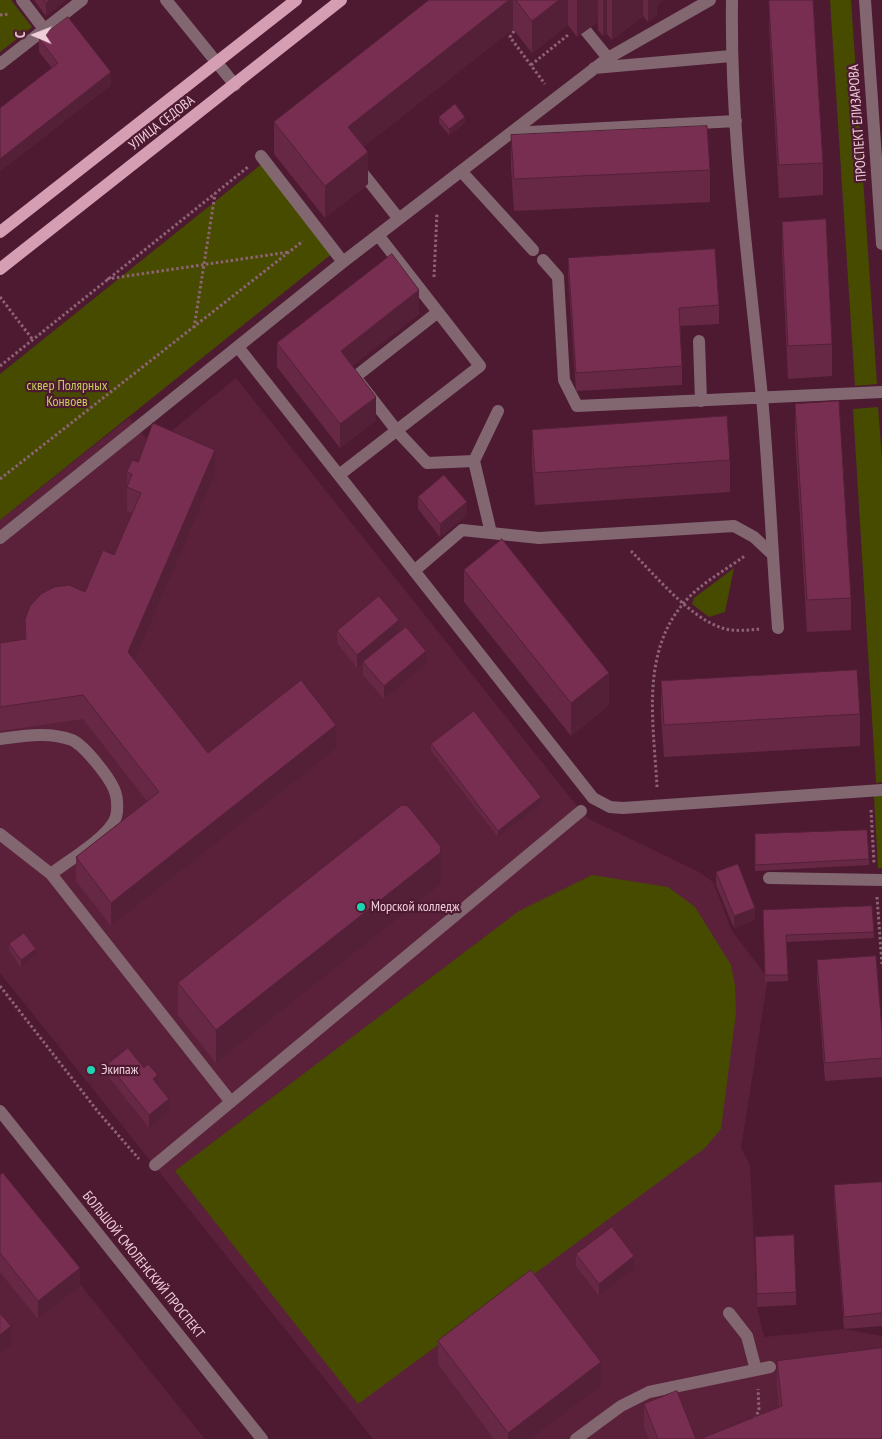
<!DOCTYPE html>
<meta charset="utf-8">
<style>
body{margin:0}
#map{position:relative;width:882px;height:1439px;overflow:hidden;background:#4d1a32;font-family:"PT Sans Narrow",sans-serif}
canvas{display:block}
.north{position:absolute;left:10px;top:10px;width:50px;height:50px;-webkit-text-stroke:4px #4d1a32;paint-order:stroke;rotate:271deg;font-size:14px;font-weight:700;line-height:20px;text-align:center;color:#efcdd9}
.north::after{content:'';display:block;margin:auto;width:18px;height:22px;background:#efcdd9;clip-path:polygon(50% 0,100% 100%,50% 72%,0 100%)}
</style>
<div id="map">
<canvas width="882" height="1439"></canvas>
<div class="north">С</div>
</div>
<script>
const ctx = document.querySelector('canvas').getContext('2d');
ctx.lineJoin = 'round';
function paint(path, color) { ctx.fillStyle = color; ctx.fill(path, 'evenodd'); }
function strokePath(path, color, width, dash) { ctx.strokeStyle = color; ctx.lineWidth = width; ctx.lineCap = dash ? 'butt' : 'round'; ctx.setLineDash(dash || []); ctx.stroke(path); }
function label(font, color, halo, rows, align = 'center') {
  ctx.font = font + ' "PT Sans Narrow",sans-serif'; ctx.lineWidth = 4.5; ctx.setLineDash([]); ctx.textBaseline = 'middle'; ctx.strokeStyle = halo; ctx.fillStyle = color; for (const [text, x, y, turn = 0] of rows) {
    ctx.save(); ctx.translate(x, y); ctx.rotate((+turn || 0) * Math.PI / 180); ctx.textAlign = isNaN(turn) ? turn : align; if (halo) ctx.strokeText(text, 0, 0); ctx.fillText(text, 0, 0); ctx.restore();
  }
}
paint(new Path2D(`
 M236,378l345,433 8,8 108,52 16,11 19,49 36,47 -27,170 9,17 7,142 7,30 80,-8 38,7v103h-509l-373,-466v-453l129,-102 24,28z
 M0,1185l205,254h-205z`), '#5b213b');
paint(new Path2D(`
 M0,0h11l21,27 -32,25z
 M830,0h21l26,384 -22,2z
 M263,163l70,90 -333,267v-146z
 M878,407l4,52v323l-6,1 -23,-374z
 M734,568l-9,44 -16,5 -17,-13 2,-6z
 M874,796h8v72h-4z
 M592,875l76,12 27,20 36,58 4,21 1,27 -15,116 -16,19 -347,256 -183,-233 344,-260z`), '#464b00');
strokePath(new Path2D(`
 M0,15l9,-1
 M514,31l-4,6 35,47
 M531,65l37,-30
 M434,277l3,-64
 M107,279l182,-27
 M0,297l33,43
 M194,328l21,-134
 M0,366l248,-199
 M0,479l303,-238
 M631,551c25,25 58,66 91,77 12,4 26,2 39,1
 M657,787c-3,-61 -17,-132 26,-183 16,-20 43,-34 63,-49
 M871,810l3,53
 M877,897l5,67
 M0,986l99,127 40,46
 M755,1419l4,-9 -1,-21`), '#8f6376', 3, [2.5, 2.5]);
strokePath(new Path2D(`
 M22,0l22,29
 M166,0l69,85
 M732,0c-2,133 17,265 30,397 7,77 10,154 16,231
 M865,0l17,244
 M586,31l22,27
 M0,64l82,-64
 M594,68l137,-12
 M511,133l225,-12
 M261,156l82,106
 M357,166l42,53
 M461,171l72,79
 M543,260l15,17 6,103 13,26 305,-14
 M438,312l-83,65 42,54 30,32 47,-2
 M699,341l2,60
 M238,347l355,451 17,9 13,1 259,-18
 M339,475l141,-109 -102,-131
 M491,533l-17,-72 24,-50
 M0,538l343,-276 265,-204 102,-58
 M414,571l48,-41 77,8 195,-12 20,11 19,18
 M0,739c23,-3 49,-8 72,1 13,6 37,37 42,49 4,9 5,26 -1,34 -10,17 -45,38 -62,51
 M0,834l51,40 180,228
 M769,878l113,2
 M0,1111l262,328
 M155,1165l426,-354
 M729,1313l18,23 9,34
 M576,1439l45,-33 28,-14 121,-25`), '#826771', 12);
strokePath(new Path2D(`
 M0,232l296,-232
 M0,269l341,-269`), '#d59eb3', 12);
paint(new Path2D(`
 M34,0h32l-20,16z
 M429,0h234l-6,5v10l-9,7 -5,-6 -31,24 -5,-6 -4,2 -5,-6v-8l-21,15 -9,-12 -36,28 -19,-24 -150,118 5,37 -43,34 -51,-64v-32z
 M769,0l54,163v32l-44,3 -10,-171z
 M39,39l72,46 -111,86v-63l52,-40 -13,-16z
 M439,117l26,6 -16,12 -10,-12z
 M511,135l199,35v32l-196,9 -3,-43z
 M782,222l50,122v32l-44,3 -6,-125z
 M568,258l151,47v19l-39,2 2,40v19l-106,6 -8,-115z
 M419,314l-67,52 24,54 -36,28 -63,-81v-24z
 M795,404l56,194v32l-44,2 -12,-196z
 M532,430l198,30v32l-195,13 -3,-43z
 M138,462l77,12 -80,186 73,93 128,-4 -225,177 -35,-45v-24l71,-56 -64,-82 -83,12v-88l25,-4v-20l60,-27 29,-37 18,-42 -5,-2v-39z
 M418,497l49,18 -27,22 -22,-28z
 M464,570l145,135 -38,31 -107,-134z
 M337,631l62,1 27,32 -42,35 -21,-24v-13l-6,6 -20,-25z
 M661,681l199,33v32l-196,11 -3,-43z
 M431,744l110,60 -43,33 -67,-86z
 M755,834l114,25v6l-114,6z
 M716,872l39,48 -21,8 -18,-43z
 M441,879l-1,6 -224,178 -38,-48v-32z
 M872,906l2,32 -87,4 1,39 -23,1 -2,-72z
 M9,944l27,11 -15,12 -12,-17z
 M817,960l65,70v47l-57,4 -8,-102z
 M108,1064l50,21 11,26 -20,17 -41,-52z
 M0,1175l80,111 -42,33 -38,-47z
 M882,1182v144l-38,3 -10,-131v-13z
 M755,1237l41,55v13l-39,2z
 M576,1254l58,15 -35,27 -23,-30z
 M438,1341l163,45 -70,53h-37l-56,-75z
 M882,1348l-103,59 -2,-23v-23z
 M644,1404l52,35h-47l-5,-11z`), '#672845');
paint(new Path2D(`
 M50,0h16l-20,16v-13z
 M509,0h4v29l-165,130v-32z
 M559,0h9v25l-36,28v-32z
 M577,0h21v22l-21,15z
 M603,0h4v34l-4,2z
 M612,0h31v16l-31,24z
 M648,0h15l-6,5v10l-9,7z
 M111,72v13l-111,86v-12z
 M465,117v6l-16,12v-6z
 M368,152v32l-43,34v-32z
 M419,290v24l-78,61v-24z
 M376,397v23l-36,28v-24z
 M215,450v24l-87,202v-24z
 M467,502v13l-27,22v-13z
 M399,620v12l-42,36v-13z
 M426,651v13l-42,35v-13z
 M609,673v32l-38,31v-33z
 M336,725v24l-225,177v-23z
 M541,797v7l-43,33v-6z
 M441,847v32l-1,6 -224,178v-33z
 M755,908v12l-21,8v-12z
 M36,949v6l-15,12v-7z
 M158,1075v13l-5,-9z
 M169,1099v12l-20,17v-13z
 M634,1256v13l-35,27v-12z
 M80,1268v18l-42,33v-18z
 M11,1326v19l-11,9v-19z
 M601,1362v24l-70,53h-23v-6z`), '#542038');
const building = new Path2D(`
 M44,0h6l-4,3z
 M429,0h80l-161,127 20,25 -43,34 -51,-64z
 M516,0h43l-27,21z
 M769,0h44l10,163 -44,2z
 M68,17l43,55 -111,87v-51l58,-45 -19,-24z
 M455,104l10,13 -16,12 -10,-12z
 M707,126l3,44 -196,9 -3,-44z
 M826,219l6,125 -44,2 -6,-124z
 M715,249l4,56 -40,3 3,58 -106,7 -8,-115z
 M392,254l27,36 -78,61 35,46 -36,27 -63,-81z
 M839,401l12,197 -44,2 -12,-196z
 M727,416l3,44 -195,13 -3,-43z
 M153,423l62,27 -87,202 80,101 93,-73 35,45 -225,178 -35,-46 83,-65 -76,-97 -83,12v-64l26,-4 -1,-20 5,-13 11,-12 13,-7 15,-2 16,7 18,-42 11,5 27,-62 -14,-6 5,-13 -5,-2 5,-12 6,2z
 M444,475l23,27 -27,22 -22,-27z
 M502,539l107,134 -38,30 -107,-133z
 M379,596l20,24 -42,35 -20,-24z
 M406,627l20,24 -42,35 -21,-24z
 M857,670l3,44 -196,11 -3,-44z
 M474,711l67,86 -43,34 -67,-87z
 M402,805l6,1 33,41 -1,6 -224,177 -38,-47z
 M867,830l2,29 -114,6v-31z
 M738,864l17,44 -21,8 -18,-44z
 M872,906l2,26 -88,3 2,40h-23l-2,-65z
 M24,933l12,16 -15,11 -12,-16z
 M876,956l6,74v28l-57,5 -8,-103z
 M128,1048l16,20 4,-4 10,11 -5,4 16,20 -20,16 -41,-51z
 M3,1173l77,95 -42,33 -38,-48v-78z
 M882,1182v131l-38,4 -10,-132z
 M612,1227l22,29 -35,28 -23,-30z
 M794,1235l2,57 -39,2 -2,-57z
 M531,1270l70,92 -93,71 -70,-92z
 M0,1313l11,13 -11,9z
 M882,1348v91h-182l82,-33 -5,-45z
 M677,1391l19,48h-38l-14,-35z`);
paint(building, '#782e50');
strokePath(building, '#542038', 1);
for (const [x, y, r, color] of [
 [361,907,5,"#1dd5b1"],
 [91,1070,5,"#1dd5b1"]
]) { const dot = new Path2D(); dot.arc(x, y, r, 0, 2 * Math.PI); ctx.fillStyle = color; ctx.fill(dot); strokePath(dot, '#4d1a32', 2); }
label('14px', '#efcdd9', '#4d1a32', [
 ["УЛИЦА СЕДОВА",162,123,-38],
 ["ПРОСПЕКТ ЕЛИЗАРОВА",858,123,-94],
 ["БОЛЬШОЙ СМОЛЕНСКИЙ ПРОСПЕКТ",143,1265,51]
]);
label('14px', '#c1cd58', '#4d1a32', [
 ["сквер Полярных",67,386],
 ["Конвоев",67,402]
]);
label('14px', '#efcdd9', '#4d1a32', [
 ["Морской колледж",371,907],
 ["Экипаж",101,1070]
], 'left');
</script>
